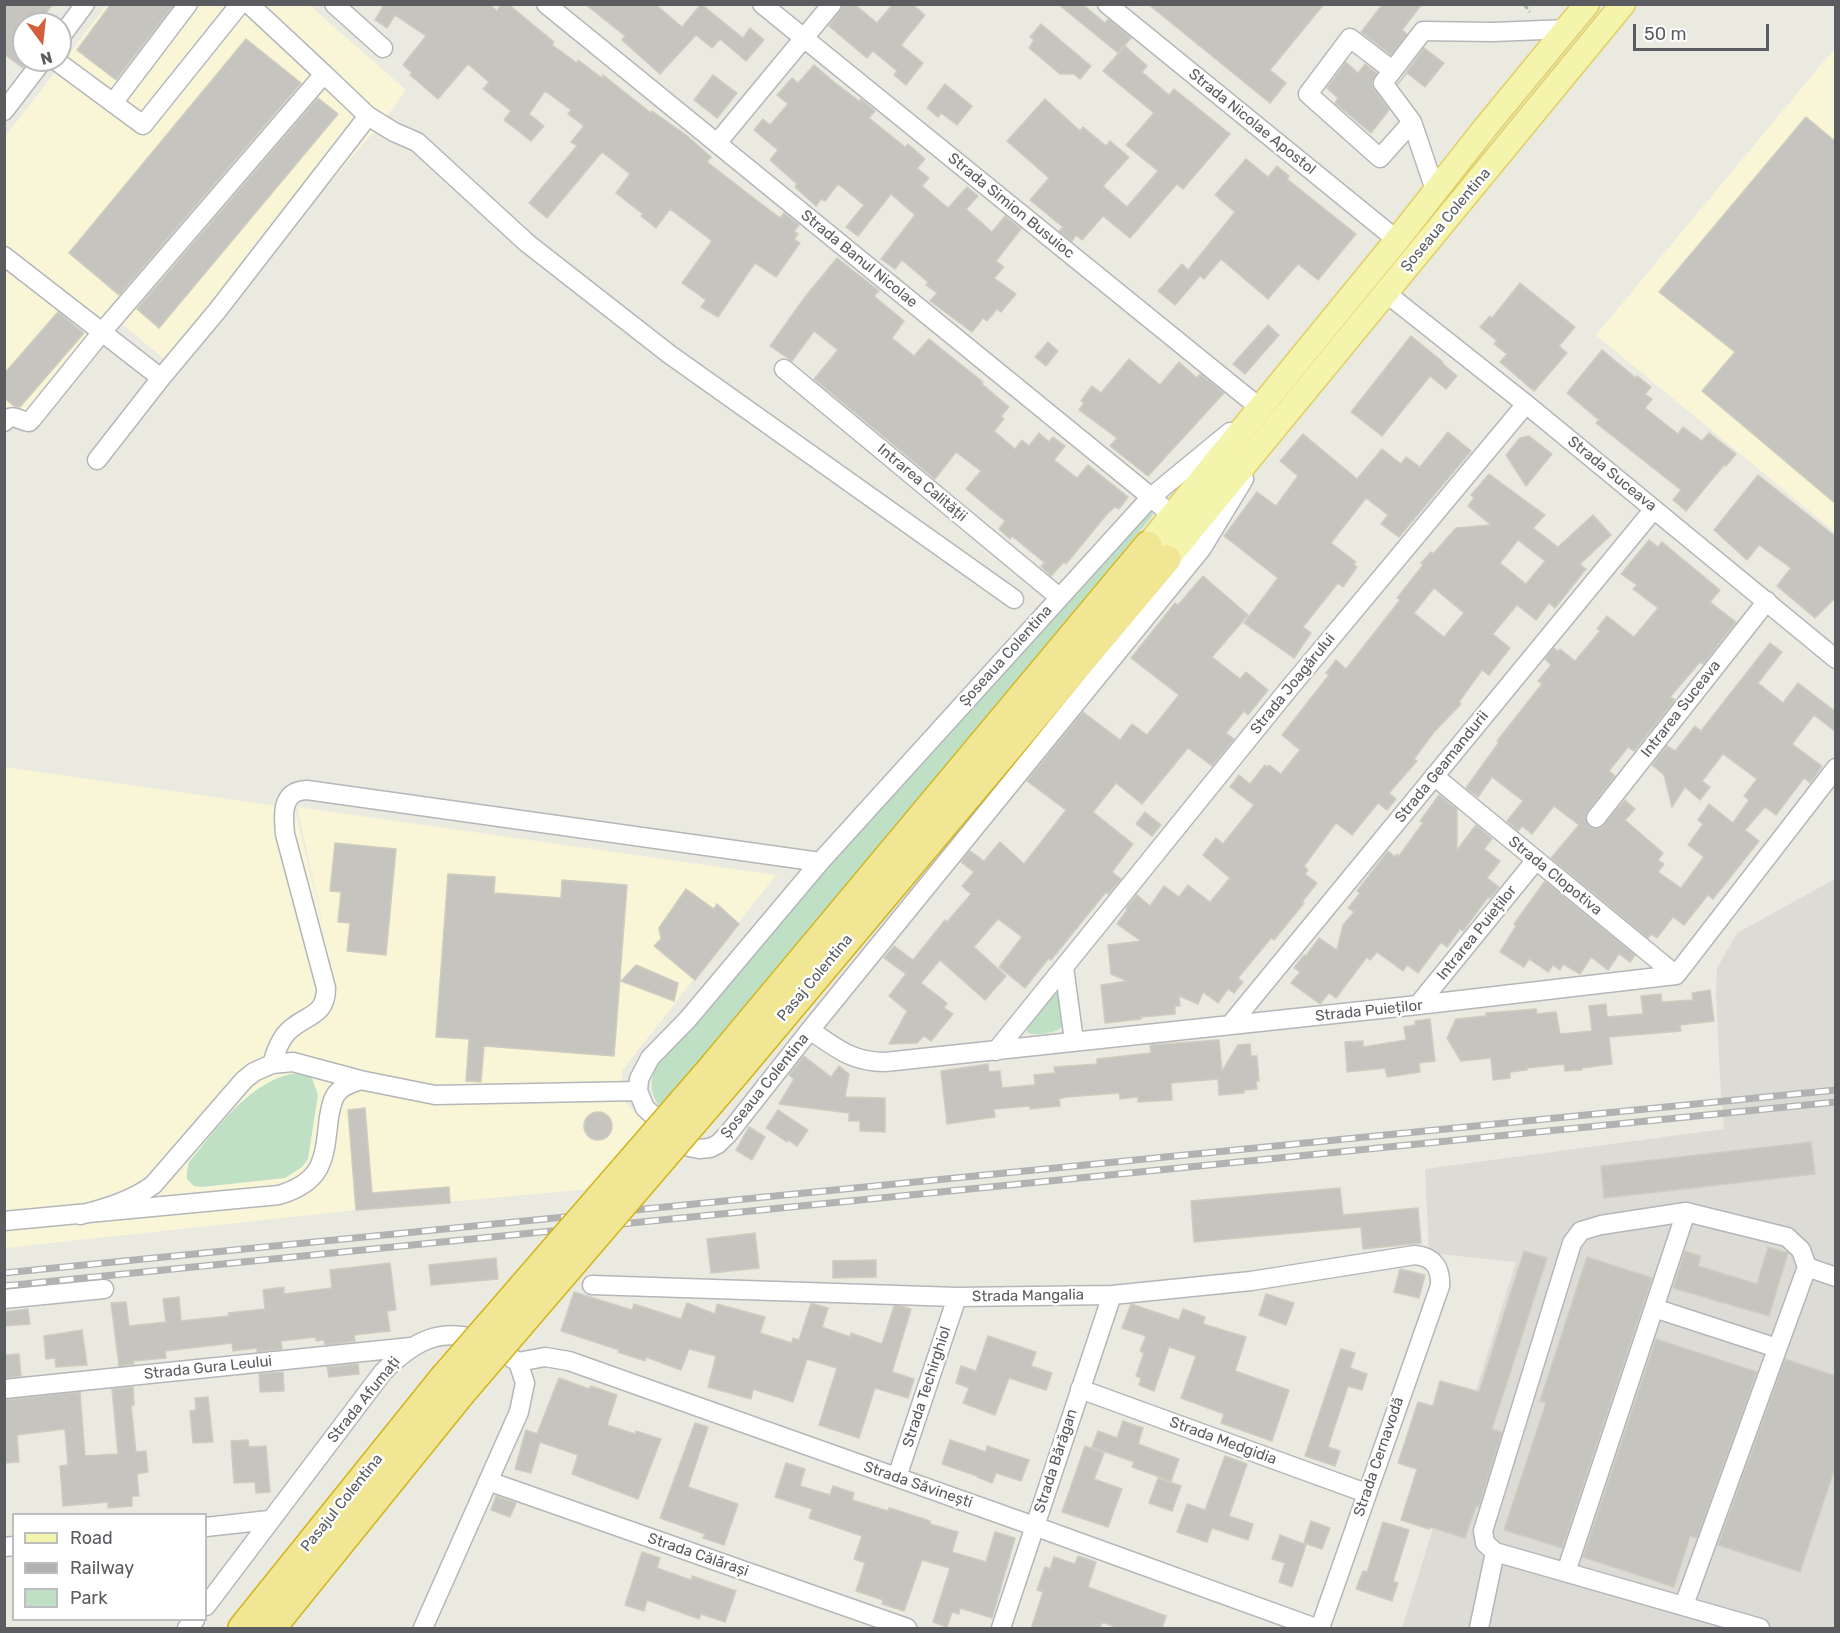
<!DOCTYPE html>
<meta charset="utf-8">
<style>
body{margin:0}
#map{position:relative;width:1840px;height:1633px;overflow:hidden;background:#ebeae1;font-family:Rubik,sans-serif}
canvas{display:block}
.frame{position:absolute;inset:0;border:6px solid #5a5c60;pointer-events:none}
.legend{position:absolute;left:12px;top:1513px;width:195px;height:108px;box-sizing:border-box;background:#fff;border:2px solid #bdbebf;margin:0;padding:8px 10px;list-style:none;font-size:18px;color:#5a5c60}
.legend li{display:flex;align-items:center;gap:12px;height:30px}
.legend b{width:30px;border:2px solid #bdbebf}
.north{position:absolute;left:12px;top:12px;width:60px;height:60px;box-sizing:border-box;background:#fff;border:2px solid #bdbebf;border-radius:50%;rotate:165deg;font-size:16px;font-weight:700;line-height:24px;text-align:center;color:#5a5c60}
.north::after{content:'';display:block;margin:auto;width:21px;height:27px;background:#d55f3d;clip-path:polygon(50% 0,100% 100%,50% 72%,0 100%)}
.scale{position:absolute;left:1633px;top:24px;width:136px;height:27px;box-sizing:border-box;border:3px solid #5a5c60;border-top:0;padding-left:8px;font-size:18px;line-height:21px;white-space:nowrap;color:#5a5c60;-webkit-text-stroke:4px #fff;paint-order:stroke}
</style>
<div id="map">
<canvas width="1840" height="1633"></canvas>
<div class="frame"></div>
<ul class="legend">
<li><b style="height:8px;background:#f5f4ac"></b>Road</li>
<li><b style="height:8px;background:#b1b2b2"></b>Railway</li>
<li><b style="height:16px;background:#c0e0c5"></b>Park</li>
</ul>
<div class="north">N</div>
<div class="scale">50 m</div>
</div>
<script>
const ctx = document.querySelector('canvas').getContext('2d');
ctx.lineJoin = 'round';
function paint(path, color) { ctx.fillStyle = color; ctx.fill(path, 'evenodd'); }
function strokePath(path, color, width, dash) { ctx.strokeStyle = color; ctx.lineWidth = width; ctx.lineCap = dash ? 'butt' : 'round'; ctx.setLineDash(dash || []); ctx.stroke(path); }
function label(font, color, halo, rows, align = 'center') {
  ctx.font = font + ' Rubik,sans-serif'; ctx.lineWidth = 5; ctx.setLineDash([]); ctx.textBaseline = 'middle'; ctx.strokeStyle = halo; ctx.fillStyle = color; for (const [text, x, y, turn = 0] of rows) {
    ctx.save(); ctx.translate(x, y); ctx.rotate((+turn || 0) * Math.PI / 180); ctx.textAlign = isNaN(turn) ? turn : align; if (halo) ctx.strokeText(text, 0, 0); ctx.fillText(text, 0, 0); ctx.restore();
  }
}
paint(new Path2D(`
 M107,5h202l97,85 -18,25 -215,251 -58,-48 -92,109 -18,-15 -1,-274z
 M1835,48v484l-239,-197z
 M5,767l265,38 24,1 34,141 -31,-140 479,68 -153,194 -2,15 2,12 4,8 19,20 -55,65 -235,21 -351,38z`), '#f9f6d8');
paint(new Path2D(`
 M1835,879v749h-433l114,-366 -87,-9 -4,-84 299,-40 -4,-51 -4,-85 1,-25 20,-35z`), '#dcdbd5');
paint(new Path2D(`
 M1151,509l2,6 -491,594c-13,-14 -12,-29 -5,-46l190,-223z
 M1058,988l4,39c-7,6 -25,9 -34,6l-2,-6z
 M290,1074h14l8,4 6,17 -10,64 -6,8 -17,11 -83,9 -8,-1 -7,-7v-8l2,-9c29,-34 56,-76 101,-88z`), '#c0e0c5');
const building = new Path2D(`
 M4,4h49l-16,20h-13l-1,44 -19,-14z
 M111,4h63l-58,76 -39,-30z
 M380,4h109l8,7 4,-7h7l46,38 -2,3 25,18 1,-3 24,18 1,-3 48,38 1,-2 34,24 25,22 -4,5 44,34 29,22 4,-5 15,12 -5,6 4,3 -4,5 6,4 -24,34 -21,-14 -37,54 -17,-10 5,-7 -24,-17 30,-42 -42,-32 -14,19 -15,-12 2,-2 -27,-21 14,-19 -28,-22 -55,66 -18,-15 48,-57 -6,-4 13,-16 -16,-12 3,-4 -26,-19 -16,23 15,12 -13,15 -27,-21 7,-9 -28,-22 6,-7 -21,-18 -30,35 -28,-24 2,-2 -9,-8 23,-29 -31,-21 -8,13 -12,-8 8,-13z
 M585,4h70l27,23 19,-23 42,34 7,-10 14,12 -18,21 -26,-22 -8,9 -16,-13 -36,39 -38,-34 3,-4z
 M845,4h9l23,19 16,-19h19l13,11 -24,30 22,18 -17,22 -12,-10 3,-4 -24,-20 -6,7 -38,-32z
 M1058,4h24l23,19 3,-4 23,19 -13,15z
 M1148,4h176l-54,66 16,13 -16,20z
 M1383,4h39l-20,26 5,4 -16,21 -30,-23z
 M1041,24l50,42 -11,13 -6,-5h-14l-31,-26 5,-8 -4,-3z
 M246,39l55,44 -182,212 -50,-42z
 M1125,46l22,20 -5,6 27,23 5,-6 56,45 -47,55 -6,-5 -47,54 -27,-22 -21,24 -6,-5 -4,6 -13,-10 4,-4 -33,-27 19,-22 -42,-37 38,-42 35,32 3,-4 23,19 4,-5 19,16 -26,29 24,21 31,-36 -32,-26 28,-32 -51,-42z
 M1424,48l20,15 -19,24 -18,-14 -9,11z
 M1346,62l12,11 7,-9 12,9 -5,9 2,7 15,21 -18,23 -36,-30 3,-5 -11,-10z
 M814,65l20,17 25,19 2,-2 14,12 -6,7 36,29 3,-3 17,15 -8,9 12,10 -7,8 26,22 19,-21 11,9 -12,13 26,23 13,-16 16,13 -25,32 8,6 -10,11 22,16 -15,18 -4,-3 -10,12 -4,-3 -11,14 -42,-31 7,-8 -11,-8 2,-3 -26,-22 -7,9 -14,-10 34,-44 -24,-21 -33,42 -12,-9 18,-22 -26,-21 -13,17 -4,-2 -5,7 -21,-19 2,-3 -27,-24 8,-10 -24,-20 9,-11 7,6 18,-21 -11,-9 15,-17 6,5z
 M713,75l24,18 -20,25 -23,-18z
 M945,84l27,22 -15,19 -16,-12 -3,4 -11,-9z
 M318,98l20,16 -179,214 -22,-19z
 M1806,117l30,25v362l-134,-113 33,-39 -76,-60z
 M1246,159l22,18 9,-11 12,10 -2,3 69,55 -38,46 -20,-16 -30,35 -47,-40 -17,20 -4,-3 -25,29 -17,-14 24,-27 6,6 47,-58 -20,-17z
 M837,258l42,33 -5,5 30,25 -12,17 22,18 15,-17 54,43 -1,2 27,23 -8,9 3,3 -10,12 21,18 7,-9 7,6 10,-13 10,9 4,-5 12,9 -11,14 23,18 11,-13 40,32 -9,12 -4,-2 -8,7 -41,50 -2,-2 -13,14 -10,-10 4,-3 -33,-27 -2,3 -11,-10 6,-8 -39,-32 15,-18 -25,-19 -21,27 -121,-100 24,-29 -24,-19 -22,30 -22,-15 35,-49z
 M1520,283l55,44 -16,19 8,7 -33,38 -34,-29 7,-8 -13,-10 3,-3 -17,-14 10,-11 2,2z
 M58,312l26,21 -64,74 -6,-1 -10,-8v-24z
 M1268,325l11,10 -34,39 -12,-10z
 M1411,336l32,26 -1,1 15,13 -11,13 -16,-13 -48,60 -31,-24z
 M1048,342l10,9 -12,15 -11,-9z
 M1602,350l34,28 1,-2 14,11 -6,7 7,5 -7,9 33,26 5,-7 19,14 7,-8 27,21 -10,12 -2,-1 -38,46 -13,-11 8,-10 -85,-67 3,-3 -32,-27z
 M1129,359l31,26 19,-23 18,16 3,-4 24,19 -76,83 -38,-30 7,-8 -38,-28 5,-7 -3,-2 11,-15 9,7z
 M1448,432l23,19 -72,86 -18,-13 7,-9 -22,-17 -35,45 25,19 -3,2 4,3 -14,20 -5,-4 -35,44 8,6 -17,25 -50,-35 34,-45 -54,-42 33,-44 19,14 22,-30 -18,-15 23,-27 54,45 25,-30 19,15 5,-7 14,10z
 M1529,436l23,18 -26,32 -20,-31 14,-17z
 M1489,474l56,41 -12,13 25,19 35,-32 18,20 -31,29 6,5 -31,39 -6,-5 -13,17 -19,-15 -24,29 17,14 -21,27 -7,-5 -23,32 2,2 -27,28 -20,27 3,2 -28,32 7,6 -9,11 -9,-7 -26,32 -16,-12 -32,43 4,4 -3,4 12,9 -15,19 2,1 -30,37 -3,-2 -33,40 5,4 -9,11 -6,-4 -10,14 -15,-11 -5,12 -19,-8 1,10h-5v8l-34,3v2l-36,4 -4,-38 26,-4 -16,-7 -3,-29 33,-4 -24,-17 10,-14 -1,-2 11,-13 13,11 14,-20 15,11 9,-12 22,17 20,-24 -27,-23 13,-17 7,6 31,-39 -24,-18 9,-12 11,9 15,-19 2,2 2,-2 12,9 19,-24 -18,-15 47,-60 -3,-2 10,-13 10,9 54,-69 -3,-2 26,-33 -2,-2 10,-11 2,2 23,-26 35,-3 -23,-19 6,-8 -3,-3zM1518,540l27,21 -19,23 -26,-21zM1434,588l30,25 -20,24 -30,-24z
 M1758,475l78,62v60l-21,21 -38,-32 14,-18 -32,-23 -12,15 -33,-30z
 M1649,540l9,7 4,-5 58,48 -10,12 26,20 -33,42 -3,-2 -30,35 5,3 -41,51 -6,-4 -19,24 6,5 -28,36 -2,5 4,9 5,3 7,-1 24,-28 10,9 -10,11 38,33 -5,7 6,4 -6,8 23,16 23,-31 -16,-12 15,-21 -5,-4 11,-16 24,19 16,-23 -5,-4 13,-17 -34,-25 -21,27 8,6 -10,13 -15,-13 -13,20 -8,-32 -12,-10 15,-19 8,5 20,-25 6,5 69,-88 12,9 -24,31 25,20 15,-20 38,29v20l-22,-17 -22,29 30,22 -12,17 -6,-5 -28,37 -11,-8 -20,23 14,11 -46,58 -5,-4 -24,30 -11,-8 -16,21 -6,-4 -3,4 -97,-80 28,-33 -25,-19 -22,28 -10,-8 -4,5 -11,-10 16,-20 -31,-24 -14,20 -12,-9 33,-46 -2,-1 45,-57 -4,-3 13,-16 -6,-6 9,-11 4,3 2,-2 15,12 25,-30 -3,-2 10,-13 27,21 24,-29 -25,-19 4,-4 -16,-11z
 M1203,576l45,39 -36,42 28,22 6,-7 22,18 -20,25 -4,-4 -18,22 8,6 -22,27 -24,-18 -46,56 -26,-21 -23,29 40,32 -21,28 9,7 -13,15 -2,-2 -55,68 -2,-2 -24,30 -26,-21 23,-30 -24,-18 -24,28 32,29 -21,24 -45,-40 -19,23 26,20 -3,5 9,6 -22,27 -7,-5 -7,7 -28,1 18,-33 -18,-15 17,-22 -22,-16 10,-12 19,14 32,-40 2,2 24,-28 -9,-8 12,-14 -13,-10 9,-11 14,10 16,-19 24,22 42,-54 -39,-29 56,-69 37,28 12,-16 15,11 32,-40 -48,-37 44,-55 3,2z
 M1439,795l18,14v41l19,-25 16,14 -8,10 16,12 -13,17 12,9 -9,11 -2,-1 -25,34 -3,-2 -13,18 -6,-5 -23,31 -11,-8 -4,6 -26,-19 -7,8 -3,-3 -31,41 -7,-5 -9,11 -29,-21 9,-11 -6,-4 10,-13 2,1 13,-18 18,12 6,-25 11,-13 -6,-4 12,-15 -3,-2 31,-40 7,6 2,-3 2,2 24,-33 -3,-2z
 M1145,812l16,13 -9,11 -16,-12z
 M335,843l61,6 -10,106 -39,-4 3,-28 -12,-1 3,-30 -11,-1z
 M448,874l47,3 -1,16 67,5 1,-18 65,5 -13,171 -130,-10 -3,36 -15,-1 3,-42 -33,-2z
 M1545,881l90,74 -5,7 -11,-8 -11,16 -17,-13 -11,17 -17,-10 -3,6 -7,-5 -5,7 -19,-13 -5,8 -24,-15 16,-26 -2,-2z
 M686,889l28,20 3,-5 22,20 -44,56 -41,-34 7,-7 -2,-11z
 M636,965l42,18 -4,18 -53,-20z
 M1710,990l4,31 -34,4 1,6 -72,6 3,27 -30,4v2l-17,1 -1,-7 -37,4v2l-17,2v6l-17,2 -2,-22 -30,3 -14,-23 9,-19 30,-3v-3l50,-4 1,5 19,-2 4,22 32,-3 -3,-25 17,-2 1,13 36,-3 -2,-18 20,-2 1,8 31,-2 -1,-7z
 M1430,1019l5,42 -16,2 1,9 -33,5 -2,-9 -38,4 -2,-30 18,-1v6l43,-7 -2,-13 11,-2v-4z
 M1219,1040l3,31 16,-26 12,-1 1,12h6l2,25h-3l1,8 -13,1v3l-25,2 -1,-16 -47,4 1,17 -34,2v-5l-18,2 -1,-6 -53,4 -7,2 1,7 -30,3v-3l-36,3 1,8 -48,7 -6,-53 47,-7 1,8 11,-1 2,17 32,-3 1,-1 -1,-9 21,-2 -1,-6 43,-3v-5l54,-6 -1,-8z
 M804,1056l27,21 8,-11 10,8 -4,23 40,1v34l-25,-1v-10h-11v-8l-70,-9 15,-25 -5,-4z
 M365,1108l7,85 77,-6 1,16 -94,7 -8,-100z
 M778,1110l30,20 -11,16 -9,-6 -1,2 -21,-14z
 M584 1126a14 14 0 1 1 28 0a14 14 0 1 1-28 0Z
 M749,1127l16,10 -13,23 -16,-10z
 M1811,1142l4,32 -211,24 -3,-32z
 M1340,1188l3,27 75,-7 3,35 -58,6 -2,-22 -167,15 -3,-41z
 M755,1233l4,35 -48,5 -4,-34z
 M1768,1247l20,6 -19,63 -96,-28 12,-37 16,5 -3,10 59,18z
 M1524,1251l23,7 -55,171 10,3 -23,75 -3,-1 -11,32 -35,-11 -1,2 -28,-9 16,-51 -19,-6 20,-61 15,4 7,-25 39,11z
 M1587,1257l65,21 -90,270 -58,-18 42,-127 -6,-2z
 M496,1258l2,21 -67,6 -2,-20z
 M876,1260v17l-43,1v-17z
 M390,1263l6,47 -9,1 3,20 -36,4 1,6 -30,4 -1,-5 -8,1v-4l-35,4 1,8 -25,3v-4l-24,3 -1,-8 -67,8 1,7 -33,3 1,3 -15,2 -8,-63 15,-1 3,24 37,-4 -3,-23 16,-2 2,24 48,-5 -1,-3 37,-4 -2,-19 21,-3v7l48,-6 -2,-18z
 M1400,1269l25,6 -6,23 -25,-6z
 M574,1292l58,18 2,-6 47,15 6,-16 28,11 2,-10 48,13 -5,16 32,10 1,-5 6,2 12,-37 17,5 -6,19 28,10 1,-4 31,11 12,-38h7l10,3 -19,63 22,7 -6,19 -33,-10 -16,50 -40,-13 18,-57 -30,-9 -14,43 -40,-13 -2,10 -43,-12 8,-31 -27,-7 -8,21 -35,-13 -1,4 -27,-9 1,-2 -58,-19z
 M1266,1294l28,9 -8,22 -27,-10z
 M1131,1304l48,16 4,-11 22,8 -2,7 43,13 -11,34 54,19 -17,51 -51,-18 3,-9 -43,-16 15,-42 -27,-9 -15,44 -15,-6 2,-7 -5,-2 8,-23 -4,-2 6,-15 -24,-8z
 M28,1309l2,15 -26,2v-14z
 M82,1330l5,35 -31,2 -1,-9 -9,1 -2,-23z
 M988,1336l48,16 -5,14 21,7 -6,17 -37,-12 -14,37 -32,-12 6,-15 -13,-5 5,-17 15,5z
 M1656,1339l101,33 -60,166 -7,-2 -16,51 -91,-30z
 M1341,1349l14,4 -5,15 17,6 -5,16 -14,-4 -20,61 12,4 -5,15 -30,-10z
 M19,1354l2,22 -17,2v-23z
 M1785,1359l51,17v89l-36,107 -82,-27z
 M358,1364l1,10 -30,3 -2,-10z
 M283,1372l1,19 -24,1 -1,-18z
 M559,1378l30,11 2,-3 26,9 -10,30 28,9 1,-3 25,8 -23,60 -66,-25 6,-19 -38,-13 -9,31 -16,-4 11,-39 11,4z
 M133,1387l1,18h-3l5,47 10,-1 2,21 -11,2 2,22h-7v10l-24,2v-6l-45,4 -3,-40 8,-1 -3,-36 -48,6 2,27 -15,1v-63l76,-8 5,64 33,-2 -6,-65z
 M208,1397l5,45 -20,1 -3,-32 6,-1 -1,-12z
 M1123,1421l20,7 -5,16 41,15 -8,22 -39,-14 2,-5 -42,-15 6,-16 19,7z
 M695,1423l13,4 -20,60 50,17 -14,41 -21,-7 2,-4 -45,-16z
 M248,1440l1,7 17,-1 4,46 -14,1 -1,-11 -21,1 -3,-42z
 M950,1440l36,12 1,-6 42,14 -8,21 -25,-8 -4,10 -15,-6v-1l-35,-12z
 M1085,1446l19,7 -10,26 28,10 -14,38 -46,-15z
 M1225,1456l22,8 -18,52 24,8 -5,16 -36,-12 -5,14 -30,-10 10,-28 18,6z
 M786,1463l19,6 -5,17 30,9 3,-9 21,7 -2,7 36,11 1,-3 4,1 37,12v3l28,8 -6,20 34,10 9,-30 20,6 -23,80 -32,-10 -1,6 -7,-2 -5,15 -14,-5 17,-54 -28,-8 -18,51 -22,-7 1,-4 -27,-9 9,-28 -11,-4 8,-23 -53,-18 3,-9 -37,-12z
 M1158,1478l23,8 -9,25 -23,-8z
 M496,1496l20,7 -6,14 -19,-7z
 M1311,1521l19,7 -8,21 -18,-6z
 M1383,1522l26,8 -16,51 5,2 -6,18 -36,-12 7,-18 4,1z
 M1280,1535l26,10 -14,42 -13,-5 6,-19 -13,-4z
 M642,1552l18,6 -3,10 34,12 1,-4 44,15 -11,31 -24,-8 -2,5 -52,-19 -3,11 -19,-6z
 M1078,1556l18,6 -8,25 78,29 -4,13h-42l-18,-7 -2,7h-69l12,-37 -6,-2 8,-23 5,2 4,-12 21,7z`);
paint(building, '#c6c4be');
strokePath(building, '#cfccc0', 1.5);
const minor = new Path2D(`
 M334,4l49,44
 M546,4l605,493 21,19
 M762,4l498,404 -8,7
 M1107,4l290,236
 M60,38l25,-34
 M55,60l88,65 97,-121
 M1392,70l-42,-32 -42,56 72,64 32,-36
 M113,103l75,-99
 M4,111l39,-51
 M368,116l26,16 23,10 110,101 142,111 345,245
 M717,143l115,-139
 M1435,190l-23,-68 -29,-39 40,-52 70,1 76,-3
 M4,256l157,122
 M1386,293l140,111 310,255
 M784,369l275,228
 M4,422c10,-10 14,-1 25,0l3,-3 70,-87 222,-258 -75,-70
 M1230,432l-79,65 -331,365 -132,157 -38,39 -11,21 -1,12 7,17 44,39 10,2 11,-1 8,-4 10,-10 82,-104 392,-482 42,-69
 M97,460l64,-82 56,-67 151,-195 -44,-42
 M1434,776l242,199
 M1596,818l171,-217
 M1064,967l10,74
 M1418,1005l118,-145
 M1230,1025l424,-516
 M810,1030c26,18 42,32 75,32l533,-57 258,-30 160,-207
 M996,1051l291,-360 239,-287
 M272,1064c4,-13 9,-28 20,-36 17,-14 34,-13 34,-40l-41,-154c-2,-20 -4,-43 22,-44l513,72
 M80,1215c26,-7 51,-14 73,-30l91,-105 10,-8 18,-8 21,-2 67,18 75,15 203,-4
 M4,1221l275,-26c46,-14 45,-37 50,-78 2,-9 3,-20 10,-26 5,-6 14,-8 21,-11
 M592,1285l365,12 155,-2 139,-14 164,-26c19,2 26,13 25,31l-120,342
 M4,1299l100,-10
 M1654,1308l123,40
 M518,1362l27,-5 24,4 465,165 282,102
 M4,1389l407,-42
 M1080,1389l286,104
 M897,1477l60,-180
 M488,1481l419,147
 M206,1527l63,-7
 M4,1547l10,-1
 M1566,1572l120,-360
 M1684,1605l123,-338 29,10
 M206,1606l177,-234c31,-31 57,-46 100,-31
 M187,1628l8,-8
 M423,1628l96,-216 6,-29 -7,-21 -8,-5
 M1001,1628l111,-333
 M1479,1628l16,-76
 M1760,1628l-265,-76 -10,-9 -2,-12 89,-288 9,-12 20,-6 85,-13 101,25 14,13 6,17`);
const major = new Path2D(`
 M1148,545l249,-305 88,-112 102,-124
 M1167,559l456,-555`);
const highway = new Path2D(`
 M714,1065l434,-520
 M731,1079l436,-520
 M242,1628l201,-250
 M272,1628l189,-234`);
strokePath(minor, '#b4b6ba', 21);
strokePath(major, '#e0d064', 27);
strokePath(highway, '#d3b419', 30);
strokePath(new Path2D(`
 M1524,4l6,8`), '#9ac0aa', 3, [6, 3]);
strokePath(minor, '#fff', 18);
strokePath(major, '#f5f4ac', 24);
strokePath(highway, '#f0e693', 27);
const rail = new Path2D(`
 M4,1273l1832,-183
 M4,1286l1832,-184`);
strokePath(rail, '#b1b2b2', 7);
strokePath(rail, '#fff', 4.5, [14]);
const highwayBridge = new Path2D(`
 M443,1378l271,-313
 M461,1394l270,-315`);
strokePath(highwayBridge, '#d3b419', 30, []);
strokePath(highwayBridge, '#f0e693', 27);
label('15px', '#5a5c60', '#fff', [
 ["Strada Nicolae Apostol",1252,122,39],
 ["Strada Simion Busuioc",1011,206,39],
 ["Șoseaua Colentina",1446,220,-50],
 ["Strada Banul Nicolae",859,259,39],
 ["Strada Suceava",1612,474,39],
 ["Intrarea Calității",922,483,40],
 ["Șoseaua Colentina",1006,656,-48],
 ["Strada Joagărului",1293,684,-51],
 ["Intrarea Suceava",1681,709,-52],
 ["Strada Geamandurii",1442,767,-51],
 ["Strada Clopotiva",1555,876,39],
 ["Intrarea Puieților",1477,933,-51],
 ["Pasaj Colentina",815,978,-50],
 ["Strada Puieților",1369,1011,-6],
 ["Șoseaua Colentina",765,1086,-51],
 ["Strada Mangalia",1028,1296,-1],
 ["Strada Gura Leului",208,1368,-6],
 ["Strada Techirghiol",927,1387,-72],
 ["Strada Afumați",364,1400,-51],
 ["Strada Medgidia",1223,1441,20],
 ["Strada Cernavodă",1379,1457,-71],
 ["Strada Bărăgan",1056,1461,-72],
 ["Strada Săvinești",918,1485,19],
 ["Pasajul Colentina",342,1503,-51],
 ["Strada Călărași",698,1555,19]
]);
</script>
